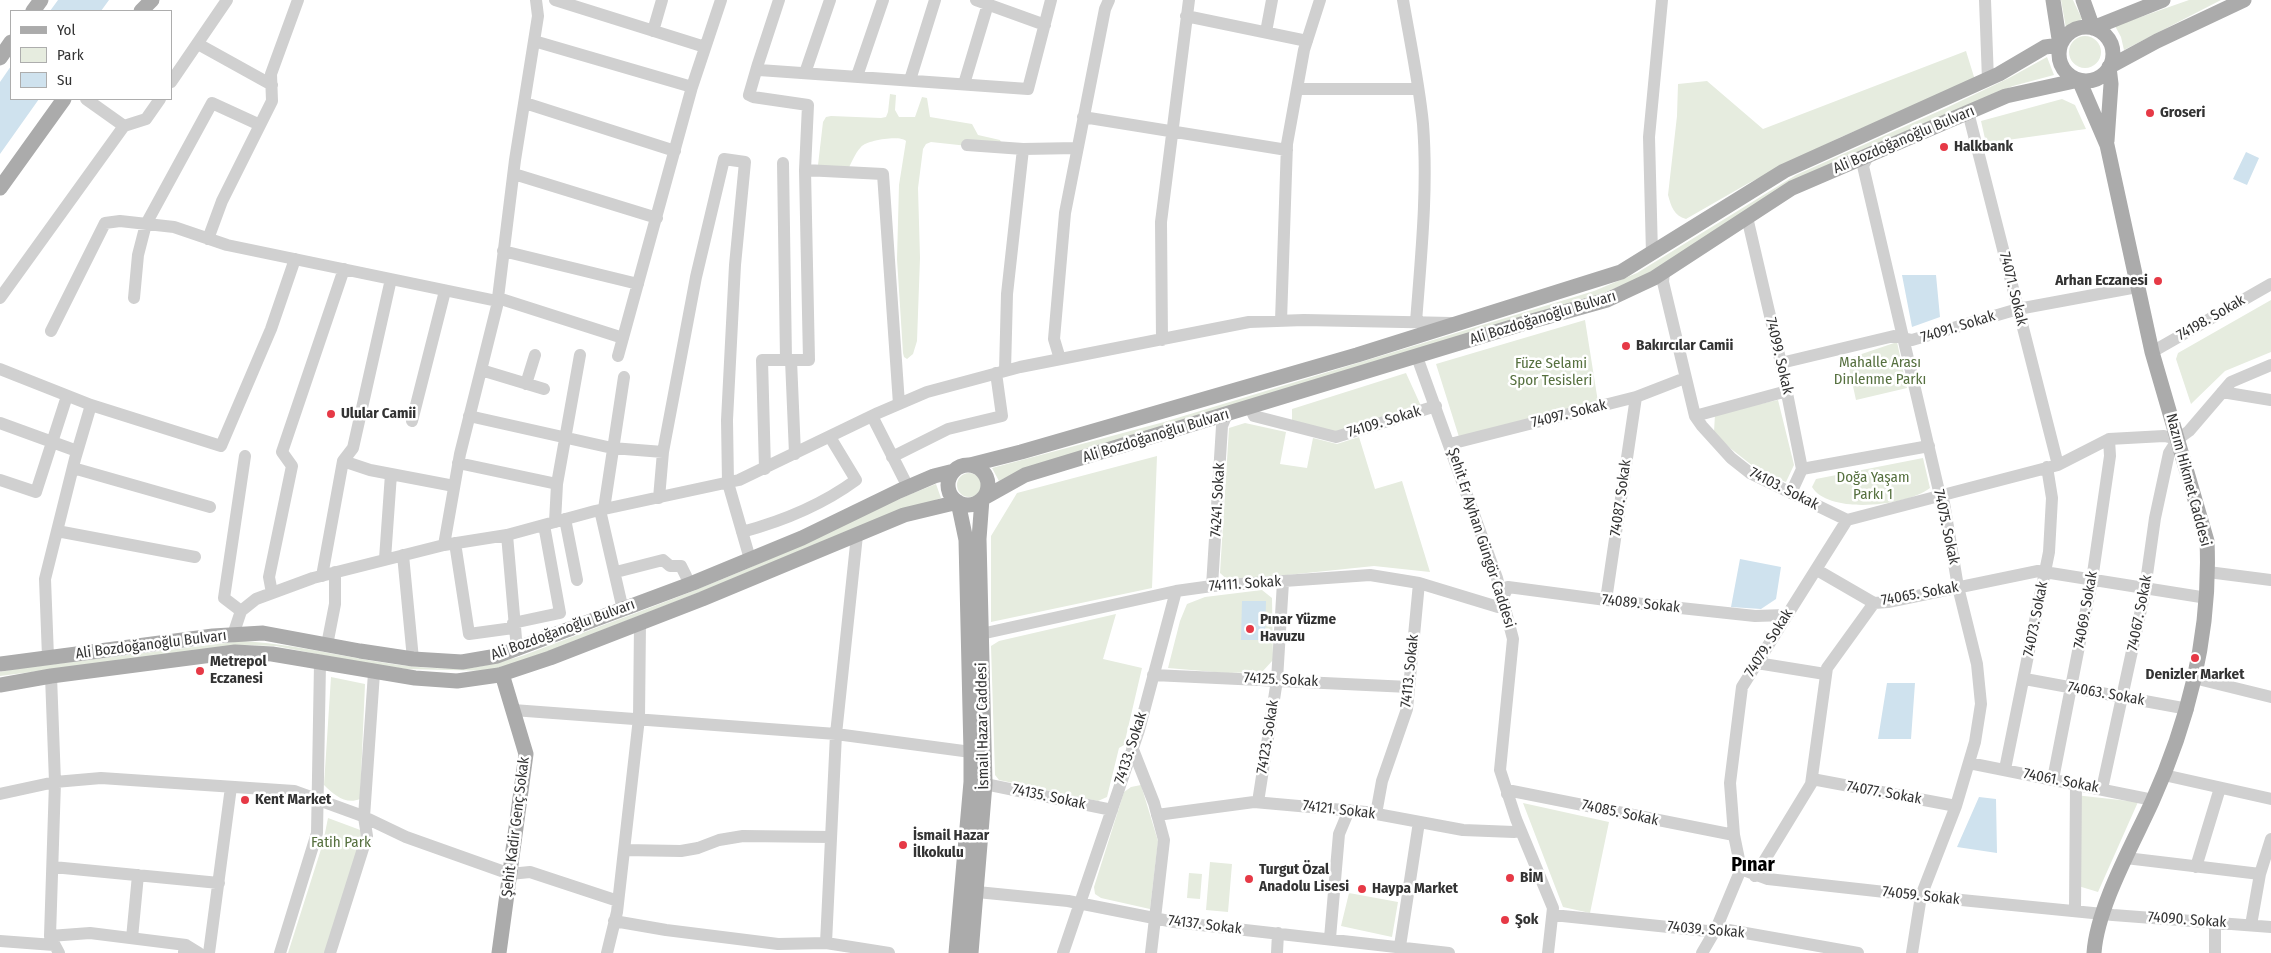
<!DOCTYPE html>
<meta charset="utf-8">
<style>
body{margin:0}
#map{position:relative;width:2271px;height:953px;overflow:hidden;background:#fff;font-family:"Fira Sans Condensed",sans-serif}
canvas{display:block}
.legend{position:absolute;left:10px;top:10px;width:162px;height:90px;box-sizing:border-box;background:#fff;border:1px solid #adadad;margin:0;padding:6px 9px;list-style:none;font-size:15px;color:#333}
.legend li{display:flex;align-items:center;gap:10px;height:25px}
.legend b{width:25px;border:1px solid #adadad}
</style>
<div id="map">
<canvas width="2271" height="953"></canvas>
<ul class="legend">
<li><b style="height:6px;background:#ababab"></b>Yol</li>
<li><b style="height:14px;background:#e6ecdf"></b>Park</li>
<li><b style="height:14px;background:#cfe2ee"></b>Su</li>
</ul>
</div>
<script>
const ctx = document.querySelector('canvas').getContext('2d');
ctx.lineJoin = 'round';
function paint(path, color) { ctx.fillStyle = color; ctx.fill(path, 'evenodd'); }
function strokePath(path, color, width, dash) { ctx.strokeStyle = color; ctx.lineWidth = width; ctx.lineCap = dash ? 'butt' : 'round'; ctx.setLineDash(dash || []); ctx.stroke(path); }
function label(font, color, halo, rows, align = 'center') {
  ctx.font = font + ' "Fira Sans Condensed",sans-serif'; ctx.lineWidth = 5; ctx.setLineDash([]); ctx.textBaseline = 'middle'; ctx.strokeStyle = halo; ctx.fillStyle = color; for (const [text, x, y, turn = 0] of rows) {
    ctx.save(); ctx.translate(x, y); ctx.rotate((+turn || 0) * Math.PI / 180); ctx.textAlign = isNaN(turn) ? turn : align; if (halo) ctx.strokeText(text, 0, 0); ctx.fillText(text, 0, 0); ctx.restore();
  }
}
paint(new Path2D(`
 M2061,0h12l9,19 -16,9z
 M2189,0h32l-97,50 -3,-13 -6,-11z
 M2069 52a16 16 0 1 1 32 0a16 16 0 1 1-32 0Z
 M1966,51l9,29 -134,57 -94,47 -61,35c-12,-3 -15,-13 -18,-24l9,-79 1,-32 29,-3 56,48z
 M2047,57l7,18 -41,11 -173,74 -200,118 -44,18 -577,175 -20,10 -7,-13 172,-46 430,-131 43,-18 159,-98 150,-67 63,-30z
 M890,94l6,1 -1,15 4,7h16l7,-20 5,1 3,19 42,7 6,11 22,5 5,10 -74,-8 -5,2 -3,5 -5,39 2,70 -3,83 -4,13 -6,5 -3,-2 -1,-4 -6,-94 2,-74 7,-44c-6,-6 -39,-1 -45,6 -6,6 -10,17 -14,24l-29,-6 5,-43 3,-5 5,-1 50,2 5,-1 2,-5z
 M2062,99l13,6 11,24 -100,14 -5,-22z
 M2271,300v52l-46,19 -34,33 -15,-45 2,-6z
 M1585,320l13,82 -139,35 -23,-73z
 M1897,342l10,46 -51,12 -9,-41z
 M1406,373l15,33 -86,28 -43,-13v-12z
 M1778,400l16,65 -8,17 -23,-8 -33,-26 -16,-16 1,-18z
 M1245,423l41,9 -6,32 27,4 6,-30 24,6 22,-7 16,52 27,-8 28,91 -56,-6 -145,15 -9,-8 9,-145z
 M1157,456l-5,132 -161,34v-86l26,-43z
 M1923,458l7,30c-23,18 -101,27 -118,-1l4,-8z
 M957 485a12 12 0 1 1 24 0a12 12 0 1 1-24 0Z
 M936,484l5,14 -418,163 -31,10 -86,-2 -44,-6 -86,-17 -34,-1 -242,31v-4l15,-3 227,-28c75,4 148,31 224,27 19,-1 37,-7 56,-12 75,-29 152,-56 227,-88 63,-27 123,-60 187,-84z
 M1262,590l10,8 1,62 -11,12 -36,1 -58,-5 12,-47 7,-17 18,-7z
 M1116,614l-13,45 39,9 -18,77 -5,3 -12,49 -9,4 -99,-21 -4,-5 -4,-129 8,-5z
 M331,677l34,7 -5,115c-14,6 -26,-4 -36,-14z
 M1141,785l17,56 -8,68 -49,-11 -6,-4 -1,-7 30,-95 7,-5z
 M2075,795l63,7 -40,90 -23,-7z
 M1523,803l86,19 -19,91 -27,-6z
 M328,818l35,13 -38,122h-37l35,-110z
 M1210,862l22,2 -4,48 -22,-2z
 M1189,873l13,1 -2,25 -13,-1z
 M1349,893l49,9 -6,35 -51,-11z`), '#e6ecdf');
paint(new Path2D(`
 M58,0h51l-8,11h-51z
 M11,66v33h28l-39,55v-72z
 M2246,152l13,6 -12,27 -14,-6z
 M1936,275l4,42 -28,10 -10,-52z
 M1740,559l41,8 -5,32 -15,10 -30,-2z
 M1242,601h24l-1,39h-24z
 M1887,683h28l-4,56h-33z
 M1979,797l17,2 1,54 -40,-6z`), '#cfe2ee');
strokePath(new Path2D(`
 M555,0l150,47
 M779,0l-21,64 1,6 269,19 23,-89
 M976,0l69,25
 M1403,0c7,41 16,83 20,124 5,66 -2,132 -7,198
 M1985,0l3,80
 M1186,16l121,25
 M653,31l9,-31
 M1266,32l6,-32
 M534,41l158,46
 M198,44l74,41
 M758,64l-9,31 4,2 55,8 -3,65 4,190h-47l3,109
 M805,73l25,-73
 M857,76l26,-76
 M910,80l25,-80
 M171,82l56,-82
 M964,84l24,-80
 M1297,89h121
 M86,99l38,27 22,-7 14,-20
 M525,103l150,48
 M1968,112l90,353
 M1083,117l204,33
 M967,145l56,4 54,-1
 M1868,156l-5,10 75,321 6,16 14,84 19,77 4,40 -6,38 -19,64 -35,90 -9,57
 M783,163l3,197
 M805,170l78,4 16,230
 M514,174l143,44
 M1747,217l34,146 21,106 -11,24
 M208,239l14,-38 50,-100 -1,-27 27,-74
 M503,251l135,33
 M1652,254l-3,-117 13,-137
 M1664,272l-1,10 32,134 7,10 29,32 19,15 97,47 211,-55 51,-26 55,-3 14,3
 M0,298l124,-172
 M134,298l4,-43 8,-31 66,-121 48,22
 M498,298l125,40
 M1281,321l6,-177 17,-94 16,-50
 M51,331l54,-108 15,-2 54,6 53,18 270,56
 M1162,340l-1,-118 28,-222
 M2152,352l119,-68
 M618,356l74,-269 29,-87
 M1417,357l80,221 16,61 -13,131 16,49 37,89 -5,45
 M1060,359l-6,-20 11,-126 40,-204 4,-9
 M791,360l4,94
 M1781,363l113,-27 18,4 106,-31 119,-22
 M0,369l91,36 130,41 50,-117 24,-70
 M481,370l63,19
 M1005,371l2,-77 16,-145
 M526,384l9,-29
 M2222,392l49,8
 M1250,407l4,9 82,21 100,-31
 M469,416l143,32 51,4
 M872,416l36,71
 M1695,416l92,-25
 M412,421l33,-130
 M0,423l77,28
 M1450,444l186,-47 49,-19
 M892,457l56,-28 54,-13 -6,-43
 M343,461l27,9 84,16
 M458,463l99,21
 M73,468l137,39
 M1802,469l127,-23
 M0,480l36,12 31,-96
 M659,498l4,-46 33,-175 28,-118 21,3 -10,103 -8,155 1,63 22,76
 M604,509l20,-132
 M600,510l23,100
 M565,519l12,61
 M555,522l2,-38 23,-129
 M57,531l138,26
 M742,532c41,-11 80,-27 114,-52l-26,-43
 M507,535l10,115
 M455,543l14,91 44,-6
 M444,545l16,-91 37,-148 18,-146 23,-144 -2,-16
 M403,555l10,104
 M385,559l6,-85
 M1817,570l57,33
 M616,572l47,-12 7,6h11l5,10
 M2208,572l63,8
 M322,576l21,-115 10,-13 38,-169
 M1212,586l10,-160 5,-12
 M272,593l-3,-16 23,-111 -10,-14 62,-183
 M1606,600l30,-203
 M1874,603l14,-1 150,-31 169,27
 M241,611l-17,-13 21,-142
 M513,623l47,-10 -16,-88
 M981,634l195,-43 36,-5 158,-11 49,8 79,24 10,-20 98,13 149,16 31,-1
 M233,635l8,-24 15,-12 57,-21 131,-33 63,-10 88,-24 144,-31 139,-67 49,-21 93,-25 229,-45 55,-2 148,3
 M327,645l8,-41v-32
 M48,657l-3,-78 30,-120 16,-54
 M1757,663l68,11
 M1153,675l256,12
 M51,676l4,106 -5,154 9,17
 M2194,678l77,19
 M2025,679l163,30
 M513,710l323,24 135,18
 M1132,747l22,56 10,37 -13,113
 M1969,763l184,37
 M2005,769l44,-217 3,-54 -5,-31
 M2164,775l107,24
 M1812,779l144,27
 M2053,779l39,-199 18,-124 -1,-17
 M985,784l127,26
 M2102,789l42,-193 11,-78 14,-65 9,-14 11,-8 42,-49 40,-17
 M0,794l55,-12 46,-4 193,13 66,24 46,22 104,37 20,-2 88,29
 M1507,794l5,-3 222,44
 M1258,802l19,-122 6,-98
 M1376,814l6,-33 25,-72 12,-126
 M1157,815l97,-13 112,10 97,18 51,2 6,-2
 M624,850l57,1 17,-3 21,-8 24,-4 88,1
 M2126,858l134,16
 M53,867l166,16
 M2196,867l24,-79
 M1741,869l27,10 153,17 192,19 158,12
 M1741,869l-7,-34 -4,-52 12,-96 105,-167
 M1755,876l56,-92 16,-116 47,-65
 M967,891l101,10 106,21 275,31
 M2075,910l1,-126
 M1553,915l154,16 16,-2 135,24
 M614,921l52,9 112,14 48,-1 63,10
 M2215,922v31
 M2251,925l9,-51 11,-35
 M50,936l40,-3 96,12
 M132,938l6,-63
 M1330,938l9,-104 10,-24
 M0,941l54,4
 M826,943l10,-209 21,-199
 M1400,946l19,-124
 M184,952l2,-7 13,8
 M209,953l22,-166
 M280,953l37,-120 3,-170
 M330,953l37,-117 -3,-19 10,-144
 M607,953l10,-41 22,-194 1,-95
 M1063,953l76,-223 37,-139
 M1277,953l1,-20
 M1702,953l14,-24 25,-60`), '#d0d0d0', 12);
strokePath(new Path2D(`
 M2053,0l7,45
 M2083,0l10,28
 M33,11l8,-11
 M141,11l11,-11
 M2059 54a27 27 0 1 1 54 0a27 27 0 1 1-54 0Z
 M2093,28l70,-28
 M0,58l11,-16
 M2109,67l48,-26 87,-41
 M2079,80l28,65 45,207 55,189c4,91 -18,179 -55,261 -19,42 -55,105 -58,151
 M2107,141l4,-57 -2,-17
 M0,188l64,-89
 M970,465l51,-13 336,-97 264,-83 163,-101 215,-97 46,-27 15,-2
 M948 485a20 20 0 1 1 40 0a20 20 0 1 1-40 0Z
 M982,499l43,-24 500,-152 82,-23 47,-22 138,-90 214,-92 73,-16
 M0,664l213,-28 50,-3 97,18 53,8 49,3 35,-6 196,-73 109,-45 97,-47 35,-15 20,-5
 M0,685l51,-9 184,-24 37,2 143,24 42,3 42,-6 51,-17 152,-59 202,-84 54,-13
 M499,953l27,-199 -24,-80
 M956,953l15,-171v-30l-5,-212 -8,-38
 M971,953l14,-169 -6,-245 3,-40`), '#ababab', 15);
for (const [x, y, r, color] of [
 [2150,113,5,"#e63946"],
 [1944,147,5,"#e63946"],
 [2158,281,5,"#e63946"],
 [1626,346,5,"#e63946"],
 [331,414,5,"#e63946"],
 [1250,629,5,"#e63946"],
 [2195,658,5,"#e63946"],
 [200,671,5,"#e63946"],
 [245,800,5,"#e63946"],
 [903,845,5,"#e63946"],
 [1510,878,5,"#e63946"],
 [1249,879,5,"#e63946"],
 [1362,889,5,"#e63946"],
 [1505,920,5,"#e63946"]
]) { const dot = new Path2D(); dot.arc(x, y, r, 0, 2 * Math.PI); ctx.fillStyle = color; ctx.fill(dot); strokePath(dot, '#fff', 2); }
label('bold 15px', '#333', '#fff', [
 ["Groseri",2160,113],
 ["Halkbank",1954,147],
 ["Arhan Eczanesi",2148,281,"right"],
 ["Bakırcılar Camii",1636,346],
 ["Ulular Camii",341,414],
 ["Pınar Yüzme",1260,620],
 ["Havuzu",1260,637],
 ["Metrepol",210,662],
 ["Eczanesi",210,679],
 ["Denizler Market",2195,675,"center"],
 ["Kent Market",255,800],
 ["İsmail Hazar",913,836],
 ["İlkokulu",913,853],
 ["Turgut Özal",1259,870],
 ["Anadolu Lisesi",1259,887],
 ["BİM",1520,878],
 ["Haypa Market",1372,889],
 ["Şok",1515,920]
], 'left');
label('15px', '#333', '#fff', [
 ["Ali Bozdoğanoğlu Bulvarı",1904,140,-23],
 ["74071. Sokak",2013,289,76],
 ["Ali Bozdoğanoğlu Bulvarı",1543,318,-17],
 ["74198. Sokak",2211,318,-30],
 ["74091. Sokak",1958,327,-17],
 ["74099. Sokak",1779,356,77],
 ["74097. Sokak",1569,414,-14],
 ["74109. Sokak",1384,422,-17],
 ["Ali Bozdoğanoğlu Bulvarı",1156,436,-17],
 ["Nazım Hikmet Caddesi",2188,480,75],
 ["74103. Sokak",1784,489,27],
 ["74087. Sokak",1621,498,-82],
 ["74241. Sokak",1218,500,-87],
 ["74075. Sokak",1946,527,78],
 ["Şehit Er Ayhan Güngör Caddesi",1481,538,72],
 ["74111. Sokak",1245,584,-4],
 ["74065. Sokak",1920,594,-10],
 ["74089. Sokak",1641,604,6],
 ["74069. Sokak",2086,610,-80],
 ["74067. Sokak",2140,613,-79],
 ["74073. Sokak",2036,619,-79],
 ["Ali Bozdoğanoğlu Bulvarı",563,630,-20],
 ["74079. Sokak",1769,643,-58],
 ["Ali Bozdoğanoğlu Bulvarı",151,645,-7],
 ["74113. Sokak",1410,671,-84],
 ["74125. Sokak",1281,680,3],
 ["74063. Sokak",2106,694,10],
 ["İsmail Hazar Caddesi",983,726,-91],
 ["74123. Sokak",1268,737,-81],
 ["74133. Sokak",1131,748,-72],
 ["74061. Sokak",2061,781,11],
 ["74077. Sokak",1884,793,10],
 ["74135. Sokak",1049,797,12],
 ["74121. Sokak",1339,810,7],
 ["74085. Sokak",1620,813,12],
 ["Şehit Kadir Genç Sokak",516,827,-83],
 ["74059. Sokak",1921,896,6],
 ["74090. Sokak",2187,920,4],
 ["74137. Sokak",1205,925,7],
 ["74039. Sokak",1706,930,5]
]);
label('15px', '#56703f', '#fff', [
 ["Mahalle Arası",1880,363],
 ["Dinlenme Parkı",1880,380],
 ["Füze Selami",1551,364],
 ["Spor Tesisleri",1551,381],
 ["Doğa Yaşam",1873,478],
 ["Parkı 1",1873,495],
 ["Fatih Park",341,843]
]);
label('bold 20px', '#000', '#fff', [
 ["Pınar",1753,865]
]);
</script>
